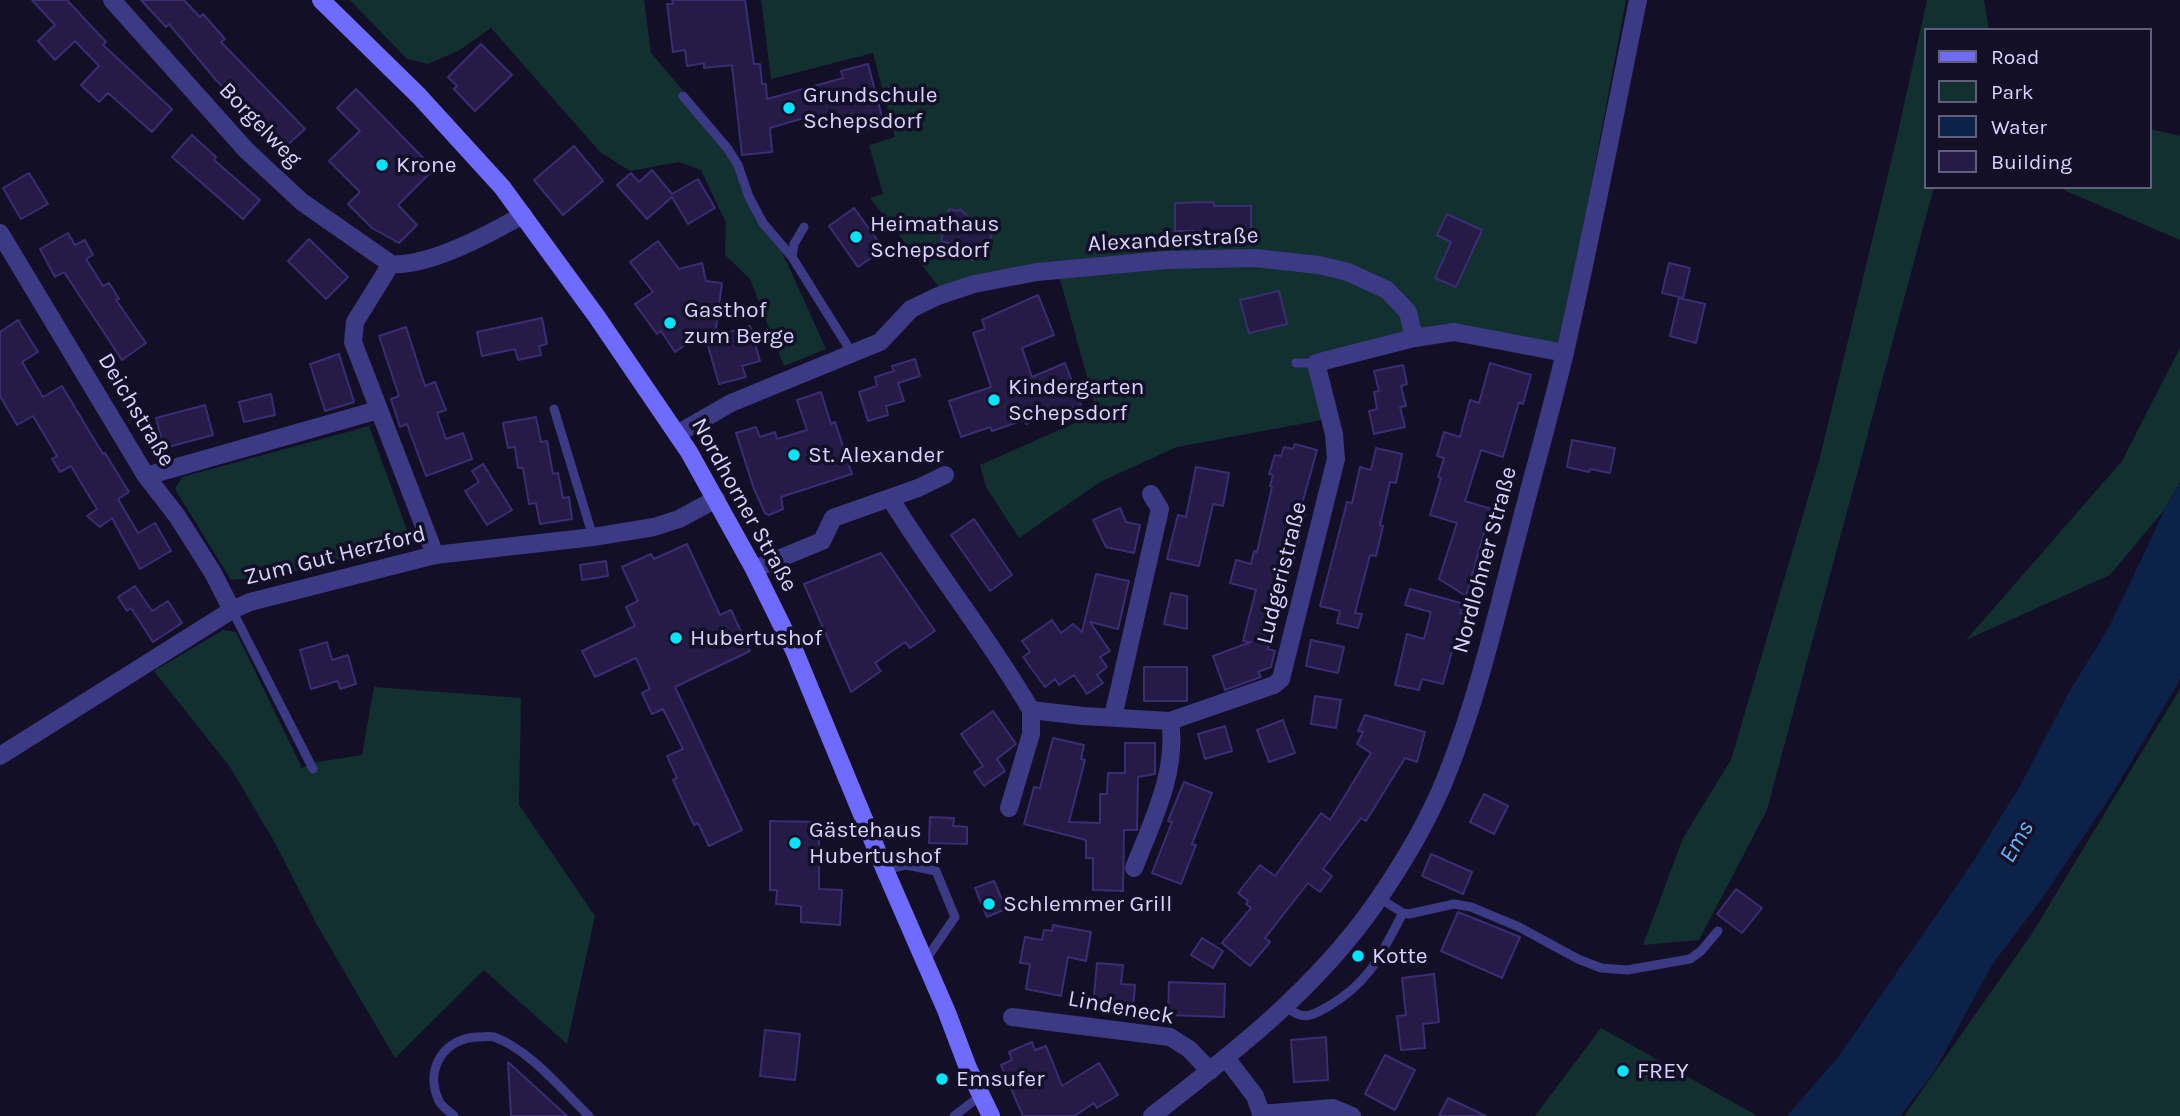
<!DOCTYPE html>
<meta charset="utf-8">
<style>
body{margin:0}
#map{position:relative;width:2180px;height:1116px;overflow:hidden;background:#130f26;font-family:Karla,sans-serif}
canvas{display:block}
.legend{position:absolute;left:1924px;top:28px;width:228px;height:161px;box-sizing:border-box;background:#130f26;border:2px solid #625e7d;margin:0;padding:9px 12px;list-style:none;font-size:21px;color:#d9d4ff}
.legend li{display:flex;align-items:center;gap:14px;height:35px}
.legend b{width:35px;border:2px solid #625e7d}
</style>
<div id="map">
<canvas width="2180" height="1116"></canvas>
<ul class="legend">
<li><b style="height:9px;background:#6f6bff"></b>Road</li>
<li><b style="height:19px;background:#12302f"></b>Park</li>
<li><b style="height:19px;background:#0c2248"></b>Water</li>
<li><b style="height:19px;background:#241b47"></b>Building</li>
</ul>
</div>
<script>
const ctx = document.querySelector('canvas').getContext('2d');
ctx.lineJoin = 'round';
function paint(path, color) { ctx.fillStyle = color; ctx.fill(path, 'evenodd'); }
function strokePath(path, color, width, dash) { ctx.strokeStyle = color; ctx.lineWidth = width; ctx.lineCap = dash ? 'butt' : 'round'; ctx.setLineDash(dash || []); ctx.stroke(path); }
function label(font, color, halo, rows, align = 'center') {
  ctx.font = font + ' Karla,sans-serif'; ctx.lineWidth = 7; ctx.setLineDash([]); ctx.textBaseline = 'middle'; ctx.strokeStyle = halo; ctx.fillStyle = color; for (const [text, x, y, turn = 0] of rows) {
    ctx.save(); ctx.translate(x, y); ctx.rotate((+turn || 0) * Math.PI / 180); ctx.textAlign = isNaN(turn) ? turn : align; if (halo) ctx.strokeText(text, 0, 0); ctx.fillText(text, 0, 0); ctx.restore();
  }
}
paint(new Path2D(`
 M350,0h294l7,53 40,47 51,72 47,95 37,82 -42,17 -34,-87 -25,-24 1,-32 -25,-53 -22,-8 -49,9 -30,-19 -109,-124 -31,22 -32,14 -21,-5z
 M761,0h865l-65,347 -100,-8 -42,5 -107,27 10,49 -145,27 -77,35 -81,56 -33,-51 -6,-22 106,-47 9,-12 -35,-127 -22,-8 -96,20 -72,-93 13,-4 -14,-49 26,-8 -22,-84 -102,26z
 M1927,0h57l5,30h-63v157h8l-167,623 -68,130 -56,5 40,-107 48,-78 89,-303 76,-316z
 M2150,129l30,7v104l-123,-53h93z
 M2180,348v134l-15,27 -55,66 -144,65 156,-179z
 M369,426l42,115 -135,35 -45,4 -56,-91 7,-12z
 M223,630l13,2 66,136 15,-6 45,-7 12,-68 147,11 -2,107 76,111 -28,128 -83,-74 -89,88 -78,-133 -42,-82 -45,-76 -76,-96z
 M2180,689v427h-276l127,-181z
 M1601,1028l153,86 3,2h-222z`), '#12302f');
paint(new Path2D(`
 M2180,483v195l-4,9 -64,107 -71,106 -49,65 -58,107 -34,44h-113l52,-60 136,-197 46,-75 47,-90 42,-69 55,-116z`), '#0c2248');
const building = new Path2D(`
 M32,0h35l39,42 -3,3 69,64 -20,23 -44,-39 -9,9 -18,-17 18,-19 -24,-25 -20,19 -17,-19 17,-16z
 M141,0h43l16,17 3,-3 22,25 -4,3 84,87 -21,19 -41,-46 -3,2 -24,-24 -47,-56 -3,3z
 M672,0h73l9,64h6l2,20h4l1,15 76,-21 -2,-7 27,-7 16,60 -27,8 -5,-18 -45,12 -3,-8 -34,10 2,24 -30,3 -10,-90 -28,3v-5l-17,3 -2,-16 -12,2 -6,-48h6z
 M481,44l31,31 -37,36 -21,-22 3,-3 -9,-9z
 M356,89l78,80 -36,36 19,20 -18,18 -27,-15 -24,-24 12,-12 -31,-31 31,-30 -23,-23z
 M192,135l24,22 -2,3 46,40 -17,19 -71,-62z
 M574,146l29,35 -40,34 -29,-35z
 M652,170l20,24 26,-15 17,29 -27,16 -16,-27 -25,22 -30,-34 14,-12 8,9z
 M29,173l19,31 -27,15 -18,-31z
 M1214,202v4h37v31h-37v-6h-39v-28z
 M854,208l30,41 -26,18 -29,-41z
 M949,209l9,2 2,-2 19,18 12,7 -2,12 -11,-3 -5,17 -20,-5 3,-10 -15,-4z
 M1447,214l35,16 -26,57 -21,-9 16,-36 -14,-7z
 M68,233l7,12 10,-5 8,15 -7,4 17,27 6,-3 10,16 -3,1 30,43 -24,17 -58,-88 -9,5 -15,-28z
 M309,239l39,38 -22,22 -38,-38z
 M658,241l21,28 23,-6 4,18 16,2 -7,53 35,-10 10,35 -18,5 4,11 -27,7 -15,-52 -29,20 -14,-21 -4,3 -22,-30 18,-12 -23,-30z
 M1669,263l21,5 -7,30 -21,-5z
 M1279,291l8,33 -38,9 -9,-33z
 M1038,295l16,40 -32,13 10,29 33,-14 16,42 -24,10v-4l-31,13 -2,-4 -32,11 -2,-4 -29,10 -12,-36 42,-14 -18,-54 12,-4 -3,-9z
 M1679,298l26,6 -9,39 -26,-7z
 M542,318l5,26 -8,2 2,9 -23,5 -3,-11 -33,7 -5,-24z
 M18,320l20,32 -16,10 21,35 19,-11 41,68 2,-1 24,39 -11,7 20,34 17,-10 16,28 -31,18 -28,-51 -12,9 -13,-11 10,-7 -26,-43 -11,6 -8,-13 5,-3 -24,-40 -16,9 -17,-29v-64z
 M406,327l19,59 10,-4 11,28 -9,3 9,26 17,-6 9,26 -46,17 -19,-52 -7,3 -9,-28 8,-3 -20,-60z
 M339,354l15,48 -29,9 -15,-47z
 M915,359l5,17 -22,7 6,18 -18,5 2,9 -20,6 -9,-29 18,-6 -2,-9 19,-6 -2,-5z
 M1490,363l41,12 -8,29 -4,-2 -16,55 -22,-7 -16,51 26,8 -25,87 -27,-17 18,-56 -27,-8 11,-37 -3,-1 6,-19 -7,-2 7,-24 16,5 10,-37 9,3z
 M1403,365l4,19 -6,2 5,20 -6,1 5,20 -31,7 -5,-23 8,-2 -3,-17 5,-1 -5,-20z
 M821,392l10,32 4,-2 17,52 -71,23 2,12 -14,6 -4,-2 -11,-24 -18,-56 20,-6 4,10 15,-5 2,7 30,-9 -10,-30z
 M271,394l4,21 -31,7 -5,-20z
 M205,405l8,30 -49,13 -8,-30z
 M536,417l5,25 6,-1 6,33 5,-1 5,25 6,-1 3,22 -32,5 -4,-21 -7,1 -6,-36h-5l-3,-21 -7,1 -5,-25z
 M1572,440l43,8 -5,25 -20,-4 -1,3 -22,-5z
 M1295,444l22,6 -16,58 5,2 -8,35 -13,46 -3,-1 -14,59 7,2 -4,16 -13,5 3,5 -36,13 -12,-34 38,-14 -8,-1 13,-51 -26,-7 6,-23 15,4 3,-13 3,1 15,-65 -2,-1 3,-11 -4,-1 6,-19 6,1 3,-9 9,2z
 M1376,448l26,6 -6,29 -6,-1 -10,43 3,1 -7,30 -6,-1 -15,58 7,1 -4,14 -21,-5 3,-12 -20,-5 27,-104 5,1 8,-36 11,3z
 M483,464l29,46 -25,15 -22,-34 14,-9 -7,-11z
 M1196,467l33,6 -6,33 -10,-2 -14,62 -32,-7 11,-44 8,2z
 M1120,508l6,14 14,3 -6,28 -28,-6 -13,-27z
 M974,519l38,56 -22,16 -39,-56z
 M687,544l33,71 11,-5 19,41 -75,36 67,143 -33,16 -11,-23 -4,2 -21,-45 4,-2 -10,-22 16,-7 -20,-40 -11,5 -10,-21 8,-4 -14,-31 -41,19 -13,-26 53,-25 -9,-19 12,-6 -16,-34 29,-13 3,5z
 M881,553l54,78 -25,17 -5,-6 -30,21 6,8 -30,21 -47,-108z
 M606,561l2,15 -26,4 -2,-15z
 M1096,574l33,7 -11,48 -28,-7 20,29 -10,6 7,10 -10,8 6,8 -16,11 -13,-19 -15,10 -4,-6 -10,8 -22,-30 7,-5 -8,-11 30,-21 9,13 12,-9 9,8z
 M135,586l17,25 16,-10 14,22 -29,19 -22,-34 -4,3 -9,-14z
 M1410,589l54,15 -4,9 8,2 -7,27 -6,-2 -12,44 -21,-5 -3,11 -24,-5 12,-51 17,5 7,-27 -26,-7z
 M1171,593l16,3v33l-23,-5z
 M1311,640l33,7 -6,26 -32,-7z
 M327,642l5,18 16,-5 8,29 -16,5 -2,-8 -27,8 -11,-39z
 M1144,667h43v34h-43z
 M1315,696l26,4 -5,28 -25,-4z
 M993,711l23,33 -19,15 8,12 -21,15 -10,-14 9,-6 -22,-32z
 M1365,715l60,17 -8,30 -12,-4 -39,63 -5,-3 -38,51 9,7 -12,16 -12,-9 -43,55 5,4 -20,24 -28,-23 29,-35 -5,-4 2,-3 -10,-8 22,-28 15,11 46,-63 9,7 41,-67 -14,-9 6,-12 -5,-1z
 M1283,720l12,33 -26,9 -12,-32z
 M1225,726l7,25 -27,8 -7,-25z
 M1053,738l31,7 -3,14 4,1 -16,62 31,1v-29h7l1,-21h17v-30h30v31l-17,3 -1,53h-13l-1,61 -30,-1v-32h-7v-18l-62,-16 10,-37 6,1z
 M1184,782l28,11 -20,51 4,1 -15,39 -29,-11 20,-51 -4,-1z
 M1484,794l24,12 -14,28 -24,-12z
 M930,817l24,1 -1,8 14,1v17l-38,-1z
 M770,821l49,1v67l23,1 -2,35 -39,-3v-16l-25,-2 1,-14h-7z
 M1431,854l41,18 -9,22 -41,-18z
 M994,881l12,28 -19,8 -12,-29z
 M1736,889l26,19 -20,25 -25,-19z
 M1458,912l62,25 -18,41 -61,-27z
 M1053,925l38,7 -5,29 -18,-4 -7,39 -35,-7 4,-25 -10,-1 5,-26 17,3 2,-10 8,1z
 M1202,938l21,13 -10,17 -22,-13z
 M1097,963l26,2 -2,19 14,1 -2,25 -40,-3z
 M1434,974l5,48 -16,2 2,24 -24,2 -4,-34 9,-1 -4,-37z
 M1169,982l56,2 -1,33 -56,-2z
 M765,1030l35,4 -5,46 -35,-4z
 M1326,1037l2,43 -34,2 -3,-42z
 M1032,1042l3,8 11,-4 16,40 37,-23 19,32 -21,13 -3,-5 -20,13h-51l-22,-51 11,-5 -3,-8z
 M1385,1055l30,15 -20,40 -30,-16z
 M508,1062l59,54h-56z
 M1448,1098l38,18h-47z`);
paint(building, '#241b47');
strokePath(building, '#3b2d73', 2);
strokePath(new Path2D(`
 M683,96l45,53 10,16 11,32 14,26 29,34 60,96
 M792,257l2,-13 10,-17
 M1296,363h20
 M554,409l39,128
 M232,610l81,159
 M885,870l21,-5 30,6 19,46 -30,44
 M1379,898l24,15 6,1 45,-10 17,3 48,20 59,32 23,9 26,2 63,-11 11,-8 17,-20
 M1285,1006c18,15 25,11 44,0 43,-26 51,-51 74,-93
 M454,1116c-5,-5 -12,-9 -15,-15 -15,-32 5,-63 39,-64 6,0 11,-1 16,0 35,12 69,54 95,79
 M954,1116l26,-20`), '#3d3a85', 9);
strokePath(new Path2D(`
 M112,0l134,150 56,52 89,62c38,3 98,-30 132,-49
 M0,233l146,243 31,40 36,57 19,37
 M391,264l-36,58 -2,20 82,213
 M677,434l54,-31 149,-61 31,-33 27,-13 36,-12 63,-12 129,-12 88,-2 65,7 29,7 39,18 21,22 6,26
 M146,476l232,-66
 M890,498c44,72 98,138 141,212l52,6 87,5 104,-36 7,-6 55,-220 -2,-25 -18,-71 98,-25 40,-6 111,21
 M754,569l68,-28 11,-23 85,-30 27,-13
 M1113,717l47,-208 -9,-15
 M0,756l232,-146 18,-8 185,-47 158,-18 61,-10 25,-8 37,-20
 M1009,808l22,-74v-24
 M1134,868c18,-46 44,-97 36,-147
 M1012,1017l158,20 19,12 21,22
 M1226,1058l29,38 7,20
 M1261,1114l72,-6 19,8`), '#3d3a85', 18);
strokePath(new Path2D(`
 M1152,1116c81,-63 164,-127 223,-212 27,-39 53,-82 71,-127 32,-79 51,-165 73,-248 15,-59 32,-117 46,-177 27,-117 49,-235 73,-352`), '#3d3a85', 18);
strokePath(new Path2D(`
 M321,0l98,96 83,91 95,130 92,135 65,117 40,81 91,220 61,140 22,58 23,48`), '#6f6bff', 18);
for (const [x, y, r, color] of [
 [789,108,7,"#00e5ff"],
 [382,165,7,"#00e5ff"],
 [856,237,7,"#00e5ff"],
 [670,323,7,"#00e5ff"],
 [994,400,7,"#00e5ff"],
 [794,455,7,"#00e5ff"],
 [676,638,7,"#00e5ff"],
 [795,843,7,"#00e5ff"],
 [989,904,7,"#00e5ff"],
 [1358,956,7,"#00e5ff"],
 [1623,1071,7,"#00e5ff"],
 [942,1079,7,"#00e5ff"]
]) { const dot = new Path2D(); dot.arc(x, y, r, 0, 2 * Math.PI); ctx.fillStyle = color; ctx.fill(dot); strokePath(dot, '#130f26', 2.5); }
label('23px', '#d9d4ff', '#130f26', [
 ["Grundschule",803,95],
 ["Schepsdorf",803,121],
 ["Krone",396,165],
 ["Heimathaus",870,224],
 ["Schepsdorf",870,250],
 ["Gasthof",684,310],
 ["zum Berge",684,336],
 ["Kindergarten",1008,387],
 ["Schepsdorf",1008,413],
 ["St. Alexander",808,455],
 ["Hubertushof",690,638],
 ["Gästehaus",809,830],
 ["Hubertushof",809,856],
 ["Schlemmer Grill",1003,904],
 ["Kotte",1372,956],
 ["FREY",1637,1071],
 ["Emsufer",956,1079]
], 'left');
label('23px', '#d9d4ff', '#130f26', [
 ["Borgelweg",260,125,46],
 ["Alexanderstraße",1173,240,-3],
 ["Deichstraße",136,410,59],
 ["Nordhorner Straße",744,505,61],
 ["Zum Gut Herzford",335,556,-14],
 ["Nordlohner Straße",1485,560,-75],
 ["Ludgeristraße",1282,573,-76],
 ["Lindeneck",1121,1008,10]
]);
label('italic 24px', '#62b6ff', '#130f26', [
 ["Ems",2017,842,-60]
]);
</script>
